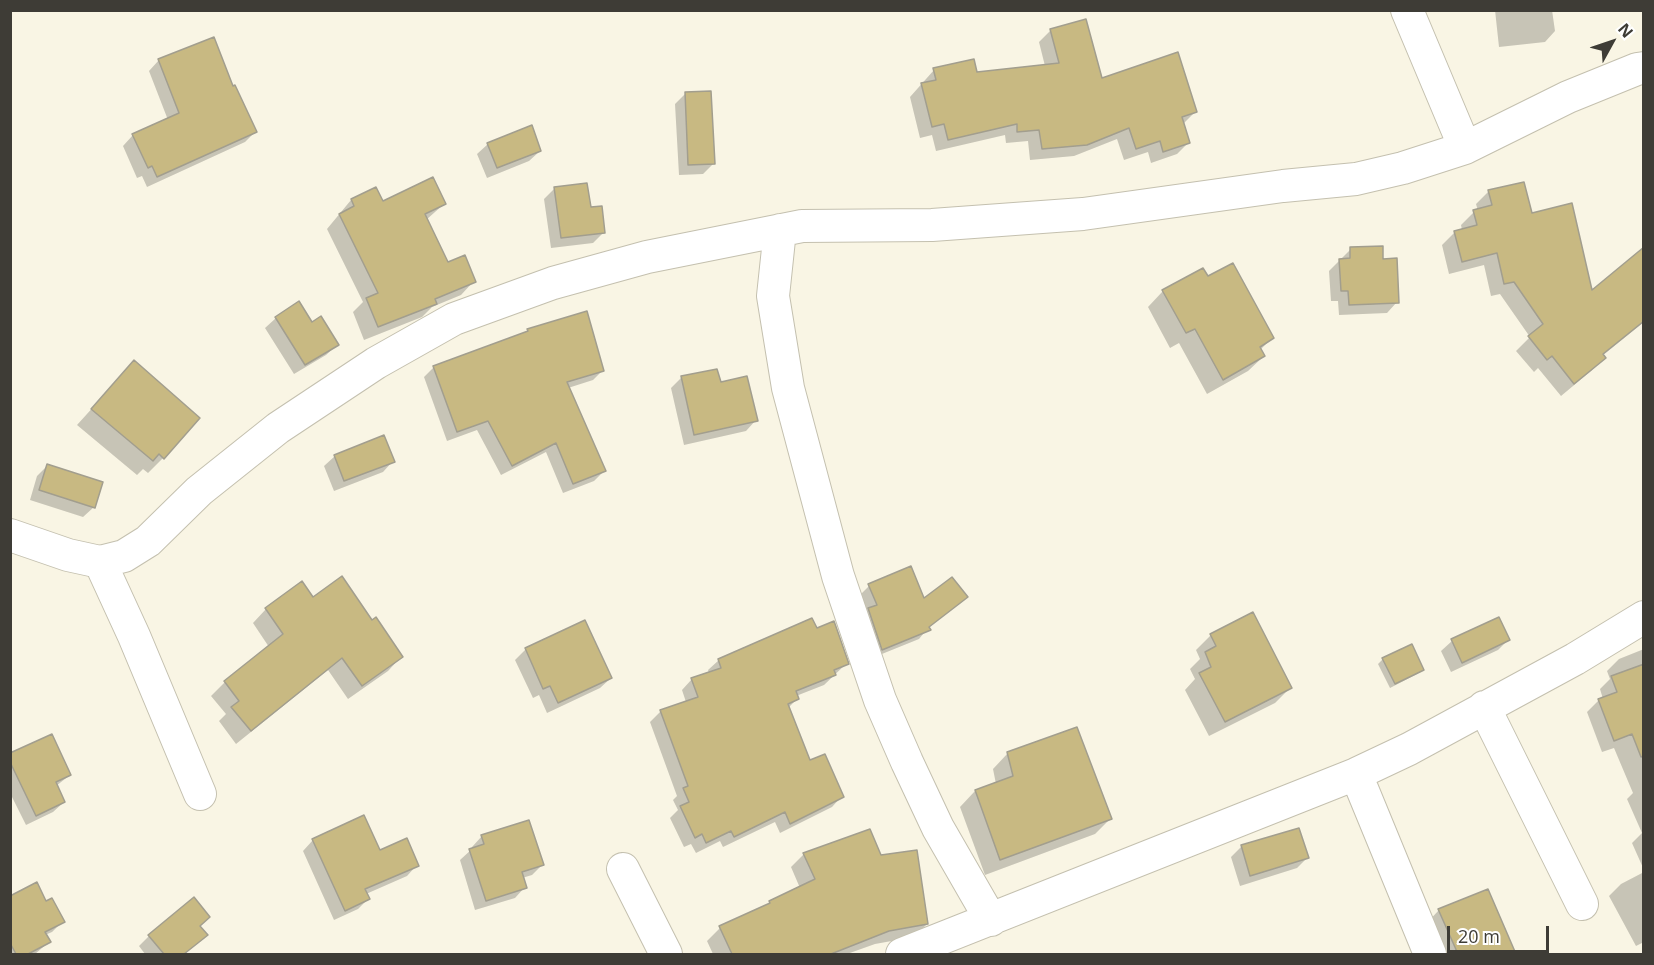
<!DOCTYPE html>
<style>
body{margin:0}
#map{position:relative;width:1654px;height:965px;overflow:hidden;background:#f9f5e4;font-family:"Open Sans",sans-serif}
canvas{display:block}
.frame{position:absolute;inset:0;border:12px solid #3e3c36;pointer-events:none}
.north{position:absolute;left:1582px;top:12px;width:60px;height:60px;-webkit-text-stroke:4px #fff;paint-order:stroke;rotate:50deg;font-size:16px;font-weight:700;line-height:24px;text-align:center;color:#3e3c36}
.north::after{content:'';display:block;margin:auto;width:21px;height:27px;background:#3e3c36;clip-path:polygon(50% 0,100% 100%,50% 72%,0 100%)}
.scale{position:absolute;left:1447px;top:926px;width:102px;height:27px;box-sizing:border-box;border:3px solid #3e3c36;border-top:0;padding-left:8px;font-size:18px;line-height:21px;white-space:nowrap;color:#3e3c36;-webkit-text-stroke:4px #fff;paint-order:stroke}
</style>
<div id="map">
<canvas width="1654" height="965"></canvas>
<div class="frame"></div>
<div class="north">N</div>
<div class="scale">20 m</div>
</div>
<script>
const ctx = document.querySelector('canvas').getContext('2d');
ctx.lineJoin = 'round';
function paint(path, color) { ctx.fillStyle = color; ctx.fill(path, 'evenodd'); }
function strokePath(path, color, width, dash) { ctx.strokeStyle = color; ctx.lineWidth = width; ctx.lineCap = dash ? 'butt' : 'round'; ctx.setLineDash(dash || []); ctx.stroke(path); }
paint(new Path2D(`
 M1495,10h57l3,21 -10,11 -46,5z
 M1051,30l50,50 94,32 -12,12 6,18 -12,12 -26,9 -3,-11 -24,8 -7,-21 -43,17 -44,4 -2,-19 -22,2 -1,-8 -69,16 -4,-16 -12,3 -10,-41 24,-27 42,4 69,-8 -6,-24z
 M159,60l73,28 23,44 -10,10 -98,45 -5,-11 -5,2 -14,-32 10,-11 35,-15 -19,-49z
 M685,94l28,70 -10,10 -24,1 -4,-71z
 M488,144l52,7 -11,10 -42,17 -10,-24z
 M555,188l35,21 14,23 -11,11 -42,5 -7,-49z
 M375,189l8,14 61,1 -18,16 21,44 27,17 -13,14 -29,12 -10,10 -58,23 -11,-28 10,-10 -36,-73 24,-29z
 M1489,191l42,24 60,77 53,-40v70l-42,34 2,2 -13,13 -30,25 -23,-28 -4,4 -18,-21 14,-14 -30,-43 -9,2 -7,-31 -35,9 -7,-29 13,-13 7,-2 -1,-5 13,-13 4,-1 -2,-7z
 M1351,249l31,11 15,42 -10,11 -48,2 -1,-14h-7l-2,-30z
 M1207,278l65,60 -12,12 4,6 -16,15 -41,23 -28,-51 -9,5 -22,-41 15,-16z
 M276,318l36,6 25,21 -11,10 -32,19 -29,-46z
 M528,330l75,40 -10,10 -25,8 36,83 -10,10 -31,12 -17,-41 -45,23 -24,-45 -30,11 -23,-64 10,-10 90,-33z
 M134,362l29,96 -15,15 -5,-4 -6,6 -60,-50z
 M716,370l4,14 36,36 -10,11 -62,14 -13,-57 10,-10z
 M335,456l58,5 -10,11 -49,19 -10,-25z
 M47,466l47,41 -11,10 -53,-17 7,-24z
 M869,586l54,15 43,-4 -38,31 -9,11 -47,19 -12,-63z
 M313,599l59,23 29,35 -13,14 -40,28 -20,-29 -92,74 -17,-23 7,-7 -15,-18 14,-14 44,-35 -16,-24 13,-14z
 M1498,619l10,21 -10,10 -47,22 -10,-21 11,-10z
 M585,622l26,56 -11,10 -53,25 -8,-18 -6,3 -18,-38 11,-11z
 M816,630l31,33 -23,22 -28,11 1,3 -9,9 21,54 33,34 -10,11 -52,26 -5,-11 -52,25 -3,-6 -24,12 -5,-9 -7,3 -14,-29 8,-8 -5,-10 4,-4 -27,-74 10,-10 26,-10 -4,-12 10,-11 17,-6 -1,-3 11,-10z
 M1211,635l79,53 -15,15 -66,33 -24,-46 10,-11 -5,-10 10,-10 -4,-9z
 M1644,649v221l-12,-27 10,-10 -15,-34 6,-6 -19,-45 -12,4 -15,-40 12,-12 4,-1 -3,-10 10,-10 -3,-8 12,-12z
 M1383,659l39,11 -5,4 -27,14 -12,-24z
 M1008,753l102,66 -15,15 -110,41 -25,-68 15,-16 21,-7 -3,-15z
 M10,755l60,20 -14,11 8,16 -11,10 -27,13 -16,-32z
 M1298,830l9,28 -10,10 -57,18 -9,-29 10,-10z
 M482,836l60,29 -10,10 -10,3 3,9 -10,11 -40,12 -15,-50 12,-11v-2z
 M313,840l67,12 37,13 -10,11 -41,18 2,5 -10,10 -24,11 -31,-69z
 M804,854l76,3 47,67 -13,13 -39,7 -28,10h-134l-6,-13 13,-13 45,-21 5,-5 30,-14 -9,-21z
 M1644,872v70l-8,4 -27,-50 12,-12z
 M1487,891l27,63h-77l-12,-29 14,-15z
 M10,897l36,6 17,18 -11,11 -7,3 4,7 -14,12h-25z
 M206,935l-21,19h-40l-6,-8 10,-10z`), '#0003');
const building = new Path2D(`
 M1086,19l16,59 76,-26 19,60 -15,5 8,26 -27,9 -3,-11 -24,8 -7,-21 -42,17 -45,4 -3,-19 -22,2v-8l-69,16 -4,-16 -12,3 -11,-44 15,-3 -3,-12 41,-9 3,13 82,-9 -9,-34z
 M214,37l19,49 2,-1 22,47 -100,45 -5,-11 -4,2 -16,-34 47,-21 -21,-54z
 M711,91l4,73 -27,1 -3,-73z
 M532,125l9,26 -44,17 -10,-25z
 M433,177l13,27 -21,10 23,48 17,-7 11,27 -41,17 2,5 -59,23 -12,-29 12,-5 -39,-79 15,-8 -3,-7 25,-12 7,14z
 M1524,182l8,31 40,-10 20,87 52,-43v74l-41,33 3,4 -32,26 -22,-28 -5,4 -19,-24 15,-12 -29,-42 -10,2 -7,-31 -35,9 -8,-31 23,-6 -4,-15 19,-5 -4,-15z
 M587,183l4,24 11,-1 3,27 -44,5 -7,-51z
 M1383,246v13l14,-1 2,45 -50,2 -1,-14h-7l-2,-32 11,-1v-11z
 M1233,263l41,75 -14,9 5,9 -42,24 -28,-51 -9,4 -24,-43 41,-22 5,8z
 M299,301l13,21 9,-6 18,29 -34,20 -30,-48z
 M587,311l17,60 -37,11 39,89 -33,13 -17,-41 -44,23 -24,-45 -31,11 -24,-66 95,-35 -1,-2z
 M134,360l66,58 -36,41 -5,-5 -6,7 -62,-52z
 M717,369l4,13 26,-6 11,45 -64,14 -13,-59z
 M384,435l11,27 -51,19 -10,-26z
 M47,464l56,18 -8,26 -56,-18z
 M911,566l13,32 28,-21 16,20 -39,30 2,3 -49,20 -14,-42 9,-3 -9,-21z
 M342,576l30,44 4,-3 27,40 -41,29 -20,-28 -91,73 -20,-24 8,-6 -15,-20 59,-47 -18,-26 37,-27 11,16z
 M1253,612l39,76 -67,34 -26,-49 12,-6 -6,-15 11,-6 -6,-12z
 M1499,617l11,23 -48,23 -11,-24z
 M812,618l5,10 17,-7 15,43 -15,6 2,5 -40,16 3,8 -11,5 22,56 15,-6 19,43 -54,27 -5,-12 -51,25 -3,-6 -25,12 -4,-9 -7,4 -15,-32 9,-4 -6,-14 5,-2 -28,-76 38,-13 -7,-19 30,-10 -3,-9z
 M585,620l27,58 -54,25 -8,-17 -7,3 -18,-41z
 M1412,644l12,26 -29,14 -13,-26z
 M1644,664v92l-3,1 -9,-23 -18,7 -16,-42 19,-7 -6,-16z
 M1077,727l35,92 -112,41 -25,-70 38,-14 -6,-24z
 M52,734l19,41 -15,7 9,20 -29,14 -26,-54v-9z
 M364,815l16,35 27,-12 12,28 -54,23 5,10 -25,12 -33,-72z
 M529,820l15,45 -22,7 5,16 -41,13 -17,-52 15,-5 -3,-9z
 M1299,828l10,30 -59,18 -9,-31z
 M870,829l11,26 36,-5 11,74 -39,7 -58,23h-99l-13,-28 51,-23 -1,-2 46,-22 -12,-26z
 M37,882l9,19 6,-3 13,24 -20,10 6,10 -23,12h-12l-6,-11v-47z
 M1488,889l28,65h-58l-20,-45z
 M194,897l16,20 -10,9 8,9 -24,19h-20l-16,-19z`);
paint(building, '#c8b982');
strokePath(building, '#a29e8e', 1.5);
const street = new Path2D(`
 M1407,10l58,138
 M780,230l-7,66 15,92 50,188 42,124 27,62 31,66 53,92
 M10,535l58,20 32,7 24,-6 24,-15 51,-50 79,-63 98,-65 78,-44 99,-36 94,-26 155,-31 130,-1 151,-11 200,-28 73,-7 47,-11 62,-20 103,-51 69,-28 7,-1
 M100,562l34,74 66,158
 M1484,707l98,197
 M1356,774l74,180
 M623,869l43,85
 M902,954l454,-180 53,-25 166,-90 69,-42`);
strokePath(street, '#c4c0af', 34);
strokePath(street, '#fff', 32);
</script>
